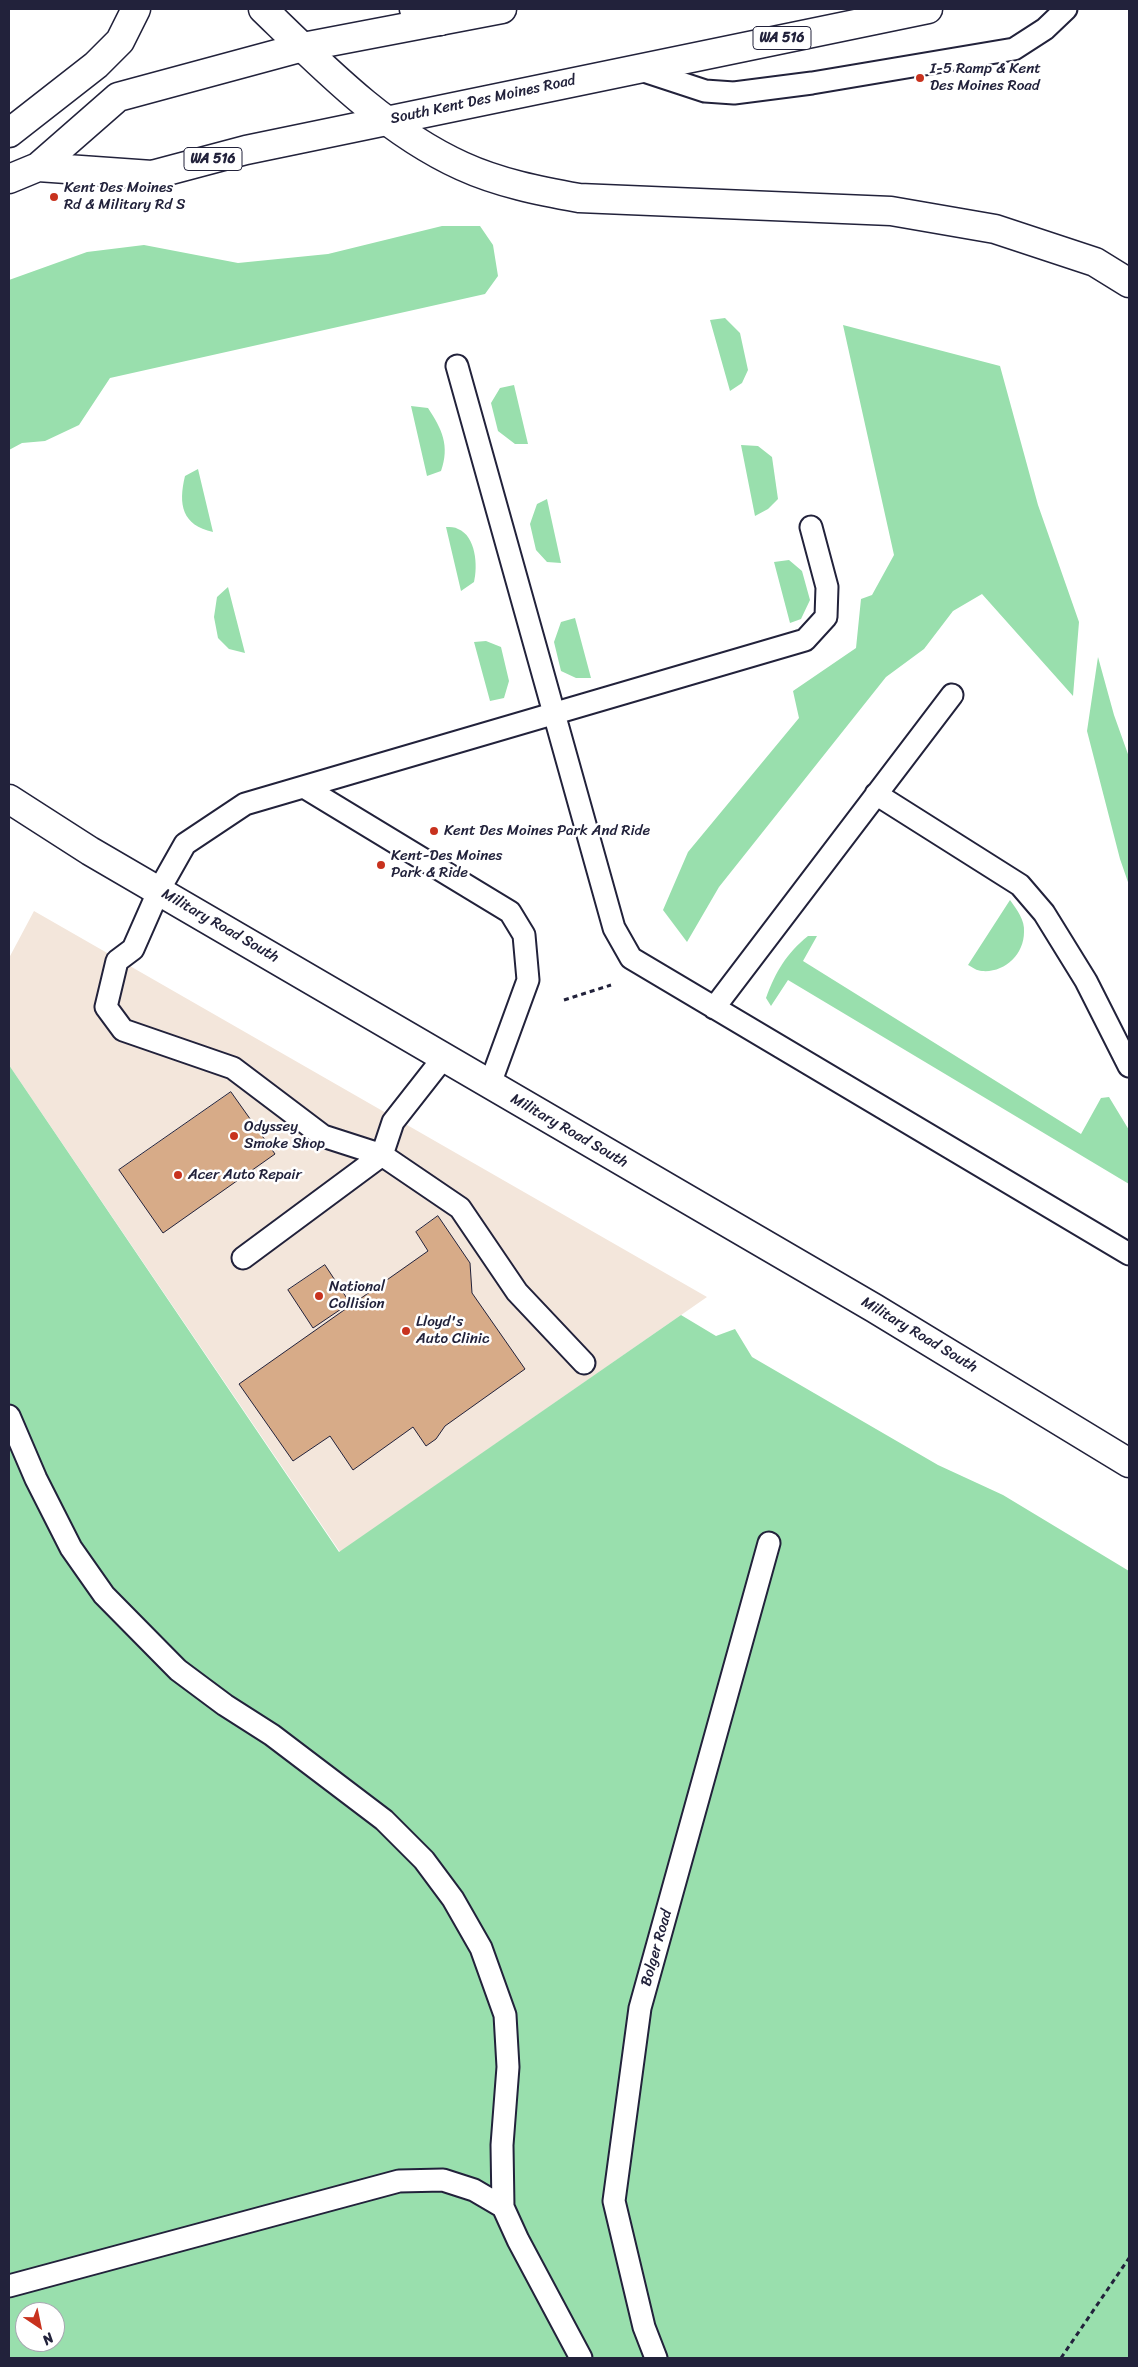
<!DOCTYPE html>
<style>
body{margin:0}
#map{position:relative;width:1138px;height:2367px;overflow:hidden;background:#fff;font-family:Sriracha,sans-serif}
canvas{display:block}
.frame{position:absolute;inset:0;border:10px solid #22223b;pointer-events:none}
.north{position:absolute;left:15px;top:2302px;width:50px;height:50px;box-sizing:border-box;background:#fff;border:1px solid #a7a7b1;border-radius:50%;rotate:146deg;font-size:14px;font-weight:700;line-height:20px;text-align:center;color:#22223b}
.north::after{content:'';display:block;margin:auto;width:18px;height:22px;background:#c8321e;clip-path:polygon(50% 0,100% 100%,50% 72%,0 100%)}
</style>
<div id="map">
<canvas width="1138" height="2367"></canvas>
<div class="frame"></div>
<div class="north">N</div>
</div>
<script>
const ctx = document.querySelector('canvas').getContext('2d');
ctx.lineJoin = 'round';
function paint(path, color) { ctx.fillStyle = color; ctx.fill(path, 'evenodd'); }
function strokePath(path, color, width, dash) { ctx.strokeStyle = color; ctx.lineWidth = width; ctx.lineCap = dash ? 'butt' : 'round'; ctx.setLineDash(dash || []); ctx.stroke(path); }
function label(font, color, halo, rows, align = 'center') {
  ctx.font = font + ' Sriracha,sans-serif'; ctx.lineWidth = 5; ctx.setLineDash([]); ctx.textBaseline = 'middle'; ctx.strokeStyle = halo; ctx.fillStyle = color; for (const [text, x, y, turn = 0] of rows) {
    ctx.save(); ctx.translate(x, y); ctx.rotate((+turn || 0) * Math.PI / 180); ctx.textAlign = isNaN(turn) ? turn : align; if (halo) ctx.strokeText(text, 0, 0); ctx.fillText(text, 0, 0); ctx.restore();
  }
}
paint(new Path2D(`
 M34,911l333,191 340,195 -367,255 -331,-487v-107z`), '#f3e6db');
paint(new Path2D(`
 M442,226h38l13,19 5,31 -13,18 -375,84 -31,47 -34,16 -23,2 -13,7v-170l78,-28 57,-7 94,18 90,-9z
 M725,318l15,15 8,37 -6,13 -12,8 -20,-71z
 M843,325l157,41 38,139 41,117 -6,74 -91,-102 -29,17 -29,38 -38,28 -167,210 -32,55 -24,-32 25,-58 111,-134 -6,-27 63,-43 5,-49 11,-4 22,-40z
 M514,385l14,59h-13l-17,-13 -7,-28 9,-15z
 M411,406l17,2c14,21 22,38 13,63l-14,5z
 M741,445l17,1 14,11 6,42 -10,10 -13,7z
 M198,469l15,63c-31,-7 -35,-27 -28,-56z
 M547,499l14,64 -14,-1 -11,-12 -6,-26 7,-20z
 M446,527c4,0 9,0 12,2 18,7 20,37 16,53l-13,9z
 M789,560l13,11 8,29 -9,19 -11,4 -16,-61z
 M228,587l17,66 -16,-4 -11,-11 -4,-21 3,-20z
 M575,618l16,60h-15l-15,-7 -7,-29 7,-20z
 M486,641l15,6 8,34 -5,17 -14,3 -16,-59z
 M1098,657l16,58 15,42v128l-9,-26 -33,-128z
 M1010,900c7,10 15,20 14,32 0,23 -20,41 -42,39 -5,0 -10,-4 -14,-6z
 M808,936h9l-14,25 278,173 20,-36 8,-1 20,33v54l-341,-204 -17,26 -5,-8c10,-27 20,-44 42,-62z
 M9,1065l330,487 342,-237 35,21 19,-7 17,28 186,108 65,30 126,76v787h-1120zM25,2312h30v30h-30z`), '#99dfad');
const building = new Path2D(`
 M231,1092l44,62 -112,79 -44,-63z
 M438,1216l32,47 2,30 53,76 -80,57 -9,13 -10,7 -13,-19 -60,43 -23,-34 -37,25 -54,-77 189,-133 -12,-19z
 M325,1265l25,38 -37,25 -25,-38z`);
paint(building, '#d7ab88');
strokePath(building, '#22223b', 1);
const service = new Path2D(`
 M638,69l67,22 29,2 78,-10 202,-34 31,-20 21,-20
 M457,366l157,562 17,30 498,296
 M304,787l206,125 14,23 4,45 -38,104
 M876,794l144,91 24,28 42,68 43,85
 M714,1008l238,-313
 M444,1057l-51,65 -11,33 78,53 57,84 67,71
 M382,1155l-59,-19 -90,-68 -110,-38 -17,-23 11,-46 16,-12 26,-59 26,-46 60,-40 560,-164 21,-23 1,-30 -16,-60
 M243,1258l139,-103
 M9,1416l27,63 35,69 33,47 74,75 47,35 47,30 112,85 40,40 29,39 28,49 24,67 3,52 -6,78 1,62 15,33 63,118
 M9,2286l390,-105 44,-1 31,10 29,17
 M656,2358l-12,-31 -30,-126 26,-193 129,-465`);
const secondary = new Path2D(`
 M9,799l81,52 784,457 255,155`);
const trunk = new Path2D(`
 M38,167l114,8 94,-25 682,-141
 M9,179l29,-12 80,-70 185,-50 199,-38`);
const motorway = new Path2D(`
 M263,9c60,58 122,122 199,157 37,17 78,25 117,32l312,13 104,18 100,33 34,21
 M414,9l26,12
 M9,133l87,-68 24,-24 16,-32`);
strokePath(service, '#22223b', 25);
strokePath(secondary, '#22223b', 31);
strokePath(trunk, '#22223b', 31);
strokePath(motorway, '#22223b', 31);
strokePath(new Path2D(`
 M564,1000l47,-15
 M1061,2358l68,-100`), '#22223b', 3, [5, 4]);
strokePath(service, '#fff', 21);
strokePath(secondary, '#fff', 28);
strokePath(trunk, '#fff', 28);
strokePath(motorway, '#fff', 28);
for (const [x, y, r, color] of [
 [920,78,5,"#c8321e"],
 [54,197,5,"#c8321e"],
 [434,831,5,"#c8321e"],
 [381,865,5,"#c8321e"],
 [234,1136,5,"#c8321e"],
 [178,1175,5,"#c8321e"],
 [319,1296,5,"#c8321e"],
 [406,1331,5,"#c8321e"]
]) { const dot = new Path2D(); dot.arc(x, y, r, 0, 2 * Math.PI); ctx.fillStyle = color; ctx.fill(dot); strokePath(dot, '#fff', 2); }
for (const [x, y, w] of [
 [782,38,58],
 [213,159,58]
]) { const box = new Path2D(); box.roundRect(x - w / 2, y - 11.5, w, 23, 4); ctx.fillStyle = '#fff'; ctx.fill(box); strokePath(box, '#22223b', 1); }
label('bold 14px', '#22223b', null, [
 ["WA 516",782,38],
 ["WA 516",213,159]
]);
label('15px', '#22223b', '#fff', [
 ["I-5 Ramp & Kent",930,69],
 ["Des Moines Road",930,86],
 ["Kent Des Moines",64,188],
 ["Rd & Military Rd S",64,205],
 ["Kent Des Moines Park And Ride",444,831],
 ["Kent-Des Moines",391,856],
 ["Park & Ride",391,873],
 ["Odyssey",244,1127],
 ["Smoke Shop",244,1144],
 ["Acer Auto Repair",188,1175],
 ["National",329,1287],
 ["Collision",329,1304],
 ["Lloyd's",416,1322],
 ["Auto Clinic",416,1339]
], 'left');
label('15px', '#22223b', '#fff', [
 ["South Kent Des Moines Road",483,100,-12],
 ["Military Road South",220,926,30],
 ["Military Road South",569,1131,30],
 ["Military Road South",919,1335,31],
 ["Bolger Road",657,1948,-74]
]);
</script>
